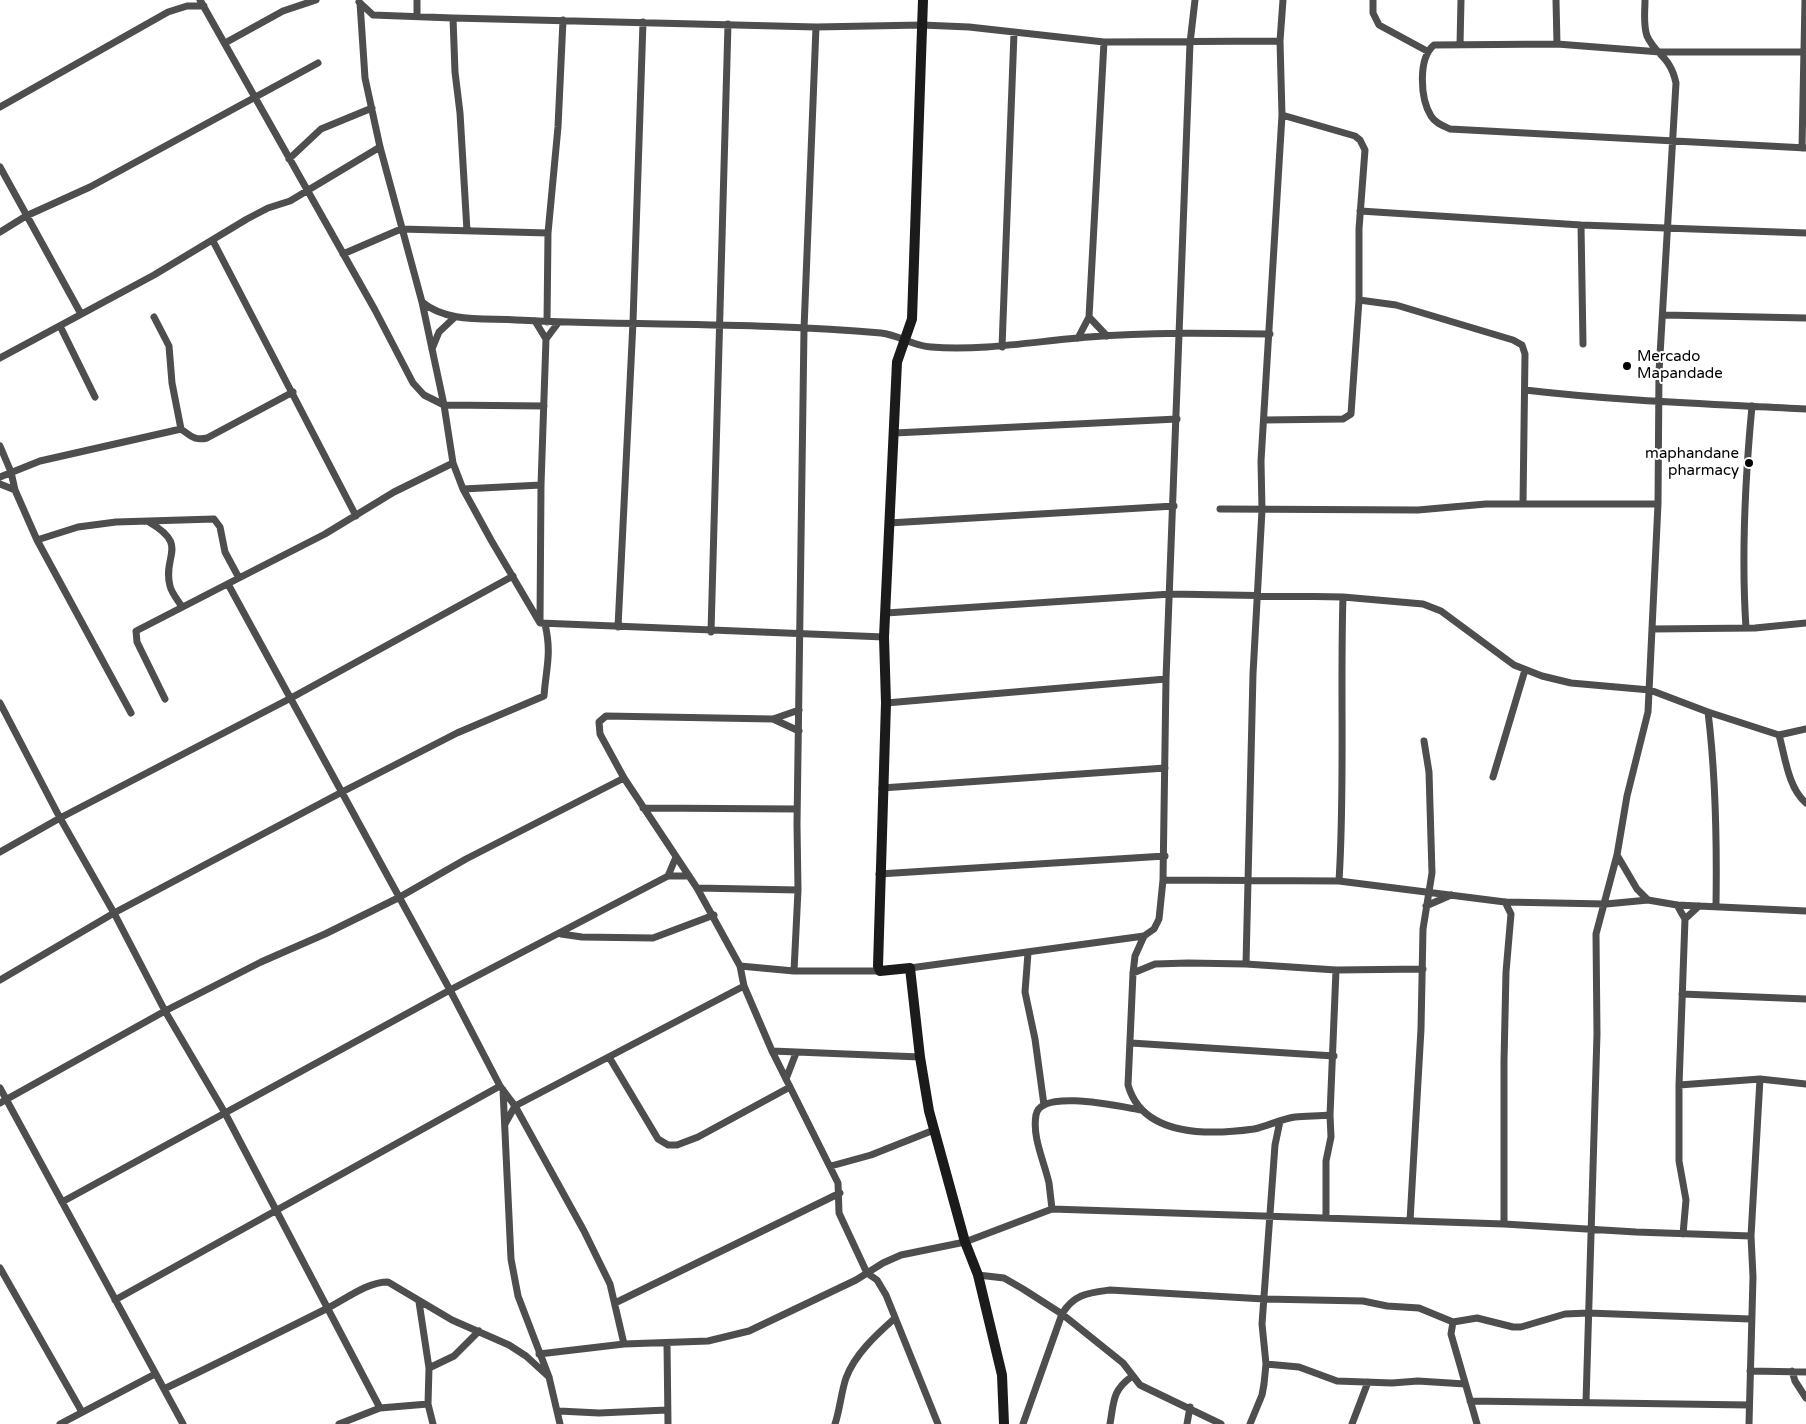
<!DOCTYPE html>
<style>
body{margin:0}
canvas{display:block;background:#fff}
</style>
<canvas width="1806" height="1424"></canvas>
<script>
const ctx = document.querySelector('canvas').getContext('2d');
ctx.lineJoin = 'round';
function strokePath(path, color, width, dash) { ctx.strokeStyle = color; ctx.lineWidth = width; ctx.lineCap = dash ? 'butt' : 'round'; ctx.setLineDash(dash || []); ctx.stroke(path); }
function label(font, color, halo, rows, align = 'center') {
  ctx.font = font + ' "Varela Round",sans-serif'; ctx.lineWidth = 4; ctx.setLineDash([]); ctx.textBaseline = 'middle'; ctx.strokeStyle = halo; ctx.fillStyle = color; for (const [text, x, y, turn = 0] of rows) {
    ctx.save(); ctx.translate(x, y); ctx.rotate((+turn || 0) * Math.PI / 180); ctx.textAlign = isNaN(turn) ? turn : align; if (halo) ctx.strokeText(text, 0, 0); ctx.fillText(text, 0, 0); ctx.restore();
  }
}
strokePath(new Path2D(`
 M200,0l175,310 38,73 11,12 20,10 100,1
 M1373,0v13l6,12 48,26
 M1556,0l1,44
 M359,2l14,13 80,3 363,9 106,-2 47,2 135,15 176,-1
 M360,3l5,75 15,69 42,155 22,103 9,58 10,26 28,51 49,83 344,14
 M417,16v-16
 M453,18l2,54 5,41 7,118
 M225,43l58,-32 33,-11
 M1460,45l1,-45
 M1803,52h-143l-103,-8 -123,1c-16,13 -14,53 -3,71 4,7 12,10 19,13l356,19
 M0,107l168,-95 19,-6h17
 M1802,148l3,-148
 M289,159l32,-30 51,-21
 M0,167l81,147
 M1360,211l221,14 225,8
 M1581,225l2,119
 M0,232l26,-16 64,-29 228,-124
 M213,241l143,275
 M343,254l58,-25 147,4
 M1359,300l37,5 117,35 9,5 3,9 -2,150
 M422,302c25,21 63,16 94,18 122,6 244,2 365,13 18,2 32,13 50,14 53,4 106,-6 158,-10 61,-5 120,-4 181,-3
 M1664,315l142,3
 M154,317l15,29 3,37 9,46c10,7 14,12 26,9l86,-46
 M1089,317l18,19
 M535,321l11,18 -5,146 -1,137
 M547,322l1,-89 10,-106 5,-107
 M60,326l35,71
 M1078,338l11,-21 15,-275
 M546,339l12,-16
 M1002,347l12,-314
 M432,349l7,-17 16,-15
 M0,358l154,-83 93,-56 21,-11 22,-7 90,-54
 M1525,390c93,11 187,14 281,19
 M1264,420l79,-1 8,-5 8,-114v-71l6,-79 -5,-10 -5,-4 -73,-21
 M895,433l282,-14
 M0,446l11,26 4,18 22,50 94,173
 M0,477l40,-16 141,-32
 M0,484l15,6
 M463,489l78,-4
 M1220,509l198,1 68,-6h172
 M149,522c41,24 13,33 21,64 2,8 8,14 12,21
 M889,523l285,-17
 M37,540l41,-13 38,-5 98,-3 6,8 5,25 14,26 86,-44 69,-42 59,-29
 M228,584l222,406 50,96 15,20 69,125 26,53 14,60
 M886,613l285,-19 172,3 80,7 18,7 73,54 28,11 29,7 79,7 58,22 71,23c6,21 9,53 27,68
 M618,627l15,-305 10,-300
 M1746,628c-5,-75 -1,-148 6,-222
 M1652,629l103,-1 51,-5
 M711,632l17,-608
 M165,699l-28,-57 -1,-11 103,-53
 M0,703l60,115 54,95 51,98 60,102 155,295
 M886,703l280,-24
 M799,710l-26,9 -167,-3 -7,6 1,12 24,44 73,110 43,78 4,20 28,65 66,132 1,30 28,60 10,7 9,15 52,129
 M1708,712c8,65 9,129 8,194
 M773,719l26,12
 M1779,735l27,-6
 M1493,777l32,-107
 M882,788l283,-20
 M643,808l154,1
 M0,852l60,-34 231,-120 222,-122
 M1617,855l20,34 11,11
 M879,874l286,-18
 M668,876l8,-19
 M1163,880l176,1 166,21 101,2 42,-4 29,5 129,6
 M1339,881c6,-94 1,-189 4,-284
 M697,888l101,2
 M1677,905l8,14 -6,166v76l7,39 -3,34
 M1426,906l25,-11
 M1685,919l14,-13
 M561,934l21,3 71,1 61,-23
 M1144,936l-9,20 -2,17 -5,112c15,53 83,50 126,44 14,-3 27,-10 41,-12 12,-1 24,-1 35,-2
 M1028,953l-3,39 10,47 9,66
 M1246,964l7,-290 9,-164 -1,-49 21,-346 -2,-74 3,-41
 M740,966l54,5h86
 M910,968l234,-32 10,-7 5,-10 4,-39 3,-201 24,-636 5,-43
 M794,971l4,-81 -1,-66 7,-495 12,-302
 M1133,973l22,-9 33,-1 58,1 90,6 87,-1
 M0,980l114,-67 228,-121 115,-59 87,-37c2,-28 8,-42 1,-72
 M1682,994l124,5
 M1131,1043l203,13
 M772,1051l148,6
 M609,1057l49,82 10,6h9l21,-8 92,-50
 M786,1079l10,-26
 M1679,1085l81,-6 46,5
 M0,1088l183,336
 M503,1090l8,169 7,37 31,81 11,47
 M0,1103l165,-92 96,-49 64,-28 73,-36 68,-39 158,-81
 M505,1124l10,-18 229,-120
 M831,1166l40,-11 63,-25
 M62,1202l388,-212 218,-114h21
 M1052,1209c-1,-8 -2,-18 -3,-26 -5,-22 -17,-46 -13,-68 4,-27 86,-8 105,-5
 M1326,1218v-57l5,-24 -1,-22 6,-145
 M1410,1221l11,-192 2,-100 9,-56 -3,-101 -5,-31
 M1504,1224v-163l2,-89 5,-58 -6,-12
 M0,1268l82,144
 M978,1275l26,3 19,11 39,25 61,49 17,22 81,39
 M115,1300l385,-214
 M419,1302l10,66 -1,36 5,20
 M615,1303l225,-110
 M1453,1322l-2,12 26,90
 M667,1343l1,81
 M539,1354l85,-10 84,-3 41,-10 107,-51 27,-17 18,-8 64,-13 87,-33 452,15 132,8 115,4
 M1266,1364l33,3 38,14 55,2 26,-2 47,3
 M429,1368l25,-12 25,-25
 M1750,1371l56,1
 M1792,1371l3,10 11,17
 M164,1389c54,-26 108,-53 162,-80 19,-9 40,-27 62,-27l64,38 57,25 17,11 23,21
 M1470,1401l279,4
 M1586,1402l11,-368 -1,-100 21,-79 10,-59 21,-84 10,-208 1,-132 17,-289c-6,-28 -20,-27 -29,-47 -4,-11 -2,-25 -2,-36
 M559,1411l40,2 68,-3
 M60,1424l95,-50
 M339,1424l41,-16 48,-4
 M835,1424c5,-15 6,-31 11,-46 9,-24 30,-43 49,-60
 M1023,1424l39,-110c12,-20 26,-21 48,-24l154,9 99,2 24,5 32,2 34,14 24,-4 36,9h8l44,-13 23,-1 162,6
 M1110,1424c4,-22 2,-33 21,-47
 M1187,1424l3,-17
 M1250,1424l12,-29 2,-11 2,-20 -4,-40 13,-179 5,-24
 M1352,1424l16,-42
 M1749,1424l4,-147 -2,-41 9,-157`), '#4e4e4e', 7);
strokePath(new Path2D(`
 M923,0l-11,319 -15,43 -13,275 2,66 -8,263 2,5 30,-3 10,89 9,54 36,131 13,33 24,100 2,49`), '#1b1b1b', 10);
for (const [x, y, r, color] of [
 [1627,366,5,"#000"],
 [1749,463,5,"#000"]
]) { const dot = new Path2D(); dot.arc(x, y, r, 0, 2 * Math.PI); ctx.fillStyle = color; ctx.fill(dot); strokePath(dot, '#fff', 2); }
label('15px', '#000', '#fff', [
 ["Mercado",1637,357],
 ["Mapandade",1637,374],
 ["maphandane",1739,454,"right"],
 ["pharmacy",1739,471,"right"]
], 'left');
</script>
